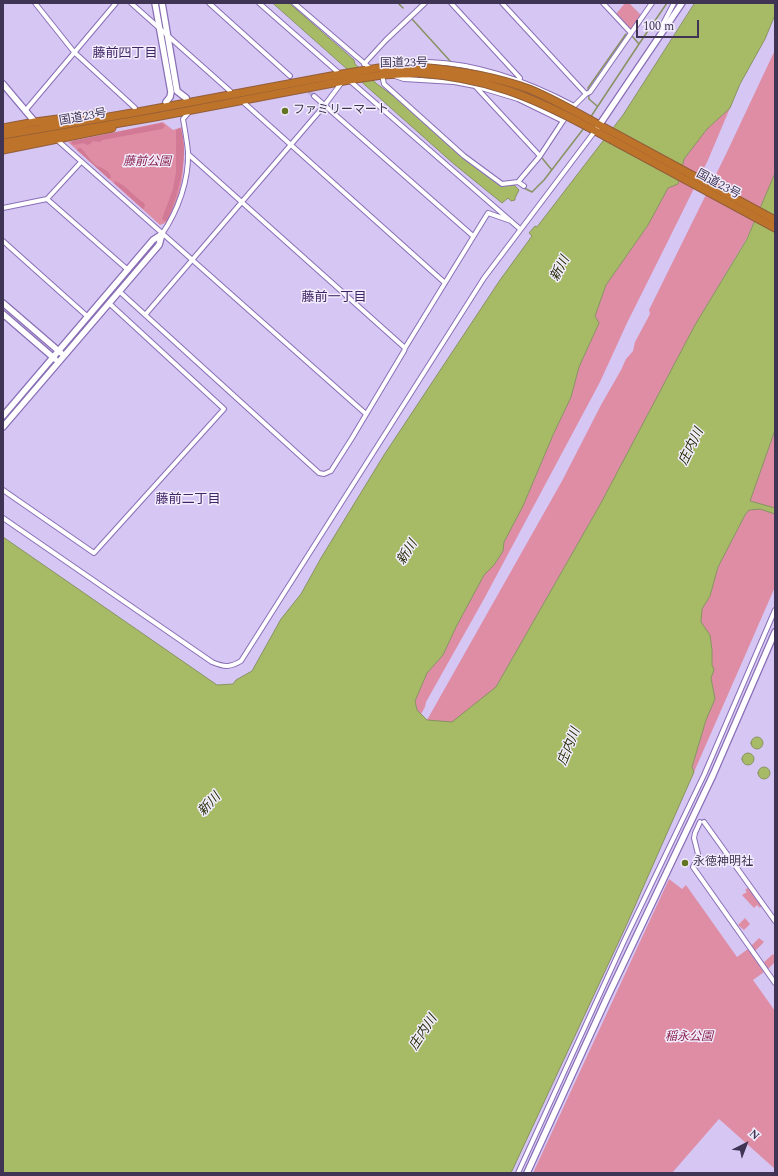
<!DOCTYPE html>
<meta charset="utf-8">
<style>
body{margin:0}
#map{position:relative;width:778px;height:1176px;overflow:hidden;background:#d6c6f4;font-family:Spectral,serif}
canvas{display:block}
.frame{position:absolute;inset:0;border:4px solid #3f3453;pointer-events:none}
.north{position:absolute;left:726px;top:1124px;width:40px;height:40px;-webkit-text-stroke:3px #f2edfd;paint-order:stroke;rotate:42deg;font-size:11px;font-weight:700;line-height:16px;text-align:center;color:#3f3453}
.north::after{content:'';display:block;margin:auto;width:14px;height:18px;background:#3f3453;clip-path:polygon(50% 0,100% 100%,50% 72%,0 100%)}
.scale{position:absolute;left:636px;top:20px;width:63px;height:18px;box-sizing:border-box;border:2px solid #3f3453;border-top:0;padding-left:5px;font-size:12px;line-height:14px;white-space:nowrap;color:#3f3453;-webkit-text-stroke:3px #f2edfd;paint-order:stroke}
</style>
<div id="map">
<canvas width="778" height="1176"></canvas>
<div class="frame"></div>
<div class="north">N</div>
<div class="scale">100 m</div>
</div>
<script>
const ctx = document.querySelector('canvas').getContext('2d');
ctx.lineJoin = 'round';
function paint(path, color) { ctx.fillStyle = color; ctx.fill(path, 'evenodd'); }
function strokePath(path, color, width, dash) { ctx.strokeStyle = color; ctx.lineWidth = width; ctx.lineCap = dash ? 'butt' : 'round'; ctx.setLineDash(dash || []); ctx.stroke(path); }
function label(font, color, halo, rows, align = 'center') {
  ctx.font = font + ' Spectral,"Noto Sans JP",serif'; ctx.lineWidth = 3; ctx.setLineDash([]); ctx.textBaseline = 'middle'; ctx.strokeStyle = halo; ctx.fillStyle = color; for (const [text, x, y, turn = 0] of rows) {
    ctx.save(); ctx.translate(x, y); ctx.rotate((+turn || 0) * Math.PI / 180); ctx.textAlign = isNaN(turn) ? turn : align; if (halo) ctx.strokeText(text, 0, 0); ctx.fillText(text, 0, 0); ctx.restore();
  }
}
paint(new Path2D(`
 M625,3h4l12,12 -9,14h-2l-14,-15z
 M775,50v123l-28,65 -52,87 -94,178 -105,184 -393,486 324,-453 135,-239 39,-76 20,-35 5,-11 7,-8 2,-9 15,-28 -1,-4 78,-158z
 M730,108l-22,52 -40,81 -41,82 -27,59 -116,217 -58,103 -1,5 -4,7 -4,-4 -2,-9 12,-28 16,-18 13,-28 28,-52 10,-10 9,-14 1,-9 19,-36 30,-71 18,-38 8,-30 20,-44 -4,-7 11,-31 42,-60 20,-38 10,-3 6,-25 23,-30z
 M163,122l10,8 9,-3c3,28 3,57 -9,83 -1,3 -3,8 -5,11 -2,2 -5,3 -8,4l-92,-83z
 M775,430v78h-1l-24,-7z
 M753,509h7l15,5v73l-81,185 -2,-5 14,-47 9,-21 -4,-21 3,-8 -2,-5v-15l-2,-15 -9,-13 1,-13 8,-13 8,-29 27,-52 4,-5z
 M669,879l13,10 4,-4 51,72 11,-8 16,23 -11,8 22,31v158l-56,-50 -47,54h-139z
 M749,887l13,18 -2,3 -3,-3 -3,3 -12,-13 5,-3 -2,-2z
 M745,918l5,6 -6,6 -6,-5z
 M759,938l5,4 -9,9 -4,-5z
 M773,954l2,3v5l-7,7 -5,-6z`), '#de8da5');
paint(new Path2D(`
 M162,123l3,3 -3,3 -60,11 -2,2 -7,-1 -3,3 -3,1 -4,-2 -9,2 -3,-2 1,-2z
 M180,128c11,23 -3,70 -12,92l-4,1 -2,-2 11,-30 3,-17v-42z
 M78,148h3c5,5 8,11 13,16 7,5 16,5 17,14l-2,1 -32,-29z
 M115,181c12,5 18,15 29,22l1,3 -2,3 -29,-26z`), '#d17995');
const water = new Path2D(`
 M273,3h16l65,57 1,4 22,20 27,20 58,53 39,28h13l5,5 -4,8v2l-4,1 -3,-3 -6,5 -48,-39z
 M695,3h80v12l-10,24 -25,45 -10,24 -23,21 -23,30 -6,25 -10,4 -20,37 -42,60 -11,31 4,7 -20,44 -8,30 -18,38 -30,71 -19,36 -1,9 -9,14 -10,10 -28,52 -13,28 -16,18 -12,28 2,9 10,10 25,2 44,-35 105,-184 94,-178 52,-86 28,-66v257l-25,71 25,7v6l-15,-5 -11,1 -4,5 -27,52 -8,29 -8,13 -1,13 9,13 2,15v15l2,5 -3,8 4,21 -9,21 -14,47 2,5 -68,154 -115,247h-508v-636l214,148 16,-1 3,-4 16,-9 29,-52 20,-25 20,-36 63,-103 116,-175 32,-44 -3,-3 6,-7 2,1 86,-112z
 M751 743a6 6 0 1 1 12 0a6 6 0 1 1-12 0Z
 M742 759a6 6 0 1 1 12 0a6 6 0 1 1-12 0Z
 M758 773a6 6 0 1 1 12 0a6 6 0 1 1-12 0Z`);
paint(water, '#a7bb66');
strokePath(water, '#889260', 1);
strokePath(new Path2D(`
 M398,3l5,5
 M412,19l39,43
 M639,44l28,-41
 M597,106l-8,-7 -1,-11 38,-54
 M590,118l49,-74 -7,-8
 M542,158l9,11
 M524,188l8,4 12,-12 40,-52`), '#889260', 1.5);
strokePath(new Path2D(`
 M304,88l10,8`), '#b8a9d4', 4, [4, 2]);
const street = new Path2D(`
 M35,3l39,49 61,56
 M131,3l99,88
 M209,3l81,73
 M259,3l81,71
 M294,3l77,66
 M451,3l69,75 -1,3
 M603,3l28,30
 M662,32l1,-8 11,-21
 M364,64l22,-24 39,-37
 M389,65c13,-3 26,-3 40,-3 52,2 100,20 145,44
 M382,75l2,9 80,72 38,28 16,-2 6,4
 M395,76l9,3 50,3 21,4 43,13 45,22 11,-15 12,-12 -84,-91
 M349,80l171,149
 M475,86l65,70
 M586,94l4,-2 62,-89
 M314,96l159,140
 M242,101l203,182
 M25,111l91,-108
 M56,139l310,275
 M188,154l217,194
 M518,182l22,-26 23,-35
 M47,199l81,71
 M3,208l44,-9 34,-37
 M162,234c16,-23 27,-54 26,-82 -1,-11 -3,-22 -5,-33l6,-7
 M3,241l85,76
 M120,292l199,181 5,1 7,-3 21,-33 52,-87 1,-3 78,-127 5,-8 23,8
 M145,315l179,-209 18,-24
 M3,490l91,63 130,-144 -114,-105
 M3,518l209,144c12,5 17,6 29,-1l243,-383 111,-147
 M700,822l-5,11 -1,5 4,16 -1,6 -4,7 82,116
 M704,822l71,99
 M518,1173l107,-234 79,-164 71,-165`);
const secondary = new Path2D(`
 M155,3l16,89 -1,5 -4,5
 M162,3l15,88 9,7
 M3,84l32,38
 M598,127l84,-124
 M3,303l58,50
 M3,314l52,45
 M3,416l150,-176 9,-6
 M3,427l156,-182 3,-11
 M527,1173l80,-175 106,-223 62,-143`);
const highway = new Path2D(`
 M592,121l183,99
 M588,127l187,101
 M3,128l32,-6 61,-8
 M3,135l135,-23 204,-38 37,-6 39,-1
 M3,143l152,-26 194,-37 33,-5 36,-2
 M3,150l109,-22`);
strokePath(street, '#896fb6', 6);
strokePath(secondary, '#896fb6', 8);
strokePath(highway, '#925d39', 9);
strokePath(street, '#fff', 4);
strokePath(secondary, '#fff', 5.5);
strokePath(highway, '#be732b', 7);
const highwayBridge = new Path2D(`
 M418,67c38,3 75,9 111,22 22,9 43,21 63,32
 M418,73c68,5 111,22 170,54`);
strokePath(highwayBridge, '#925d39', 9, []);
strokePath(highwayBridge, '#be732b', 7);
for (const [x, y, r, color] of [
 [285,111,4,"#627321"],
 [685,863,4,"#627321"]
]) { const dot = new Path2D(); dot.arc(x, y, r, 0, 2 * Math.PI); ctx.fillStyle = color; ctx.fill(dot); strokePath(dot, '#f2edfd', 1.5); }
label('12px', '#3f3453', '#f2edfd', [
 ["国道23号",404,64,-1],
 ["国道23号",83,118,-10],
 ["国道23号",718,185,28]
]);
label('12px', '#3f3453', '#f2edfd', [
 ["ファミリーマート",293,111],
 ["永徳神明社",693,863]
], 'left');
label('italic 12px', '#8a224d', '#f2edfd', [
 ["藤前公園",147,163],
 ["稲永公園",689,1038]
]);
label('13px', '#412665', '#f2edfd', [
 ["藤前四丁目",125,54],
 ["藤前一丁目",334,298],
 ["藤前二丁目",188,500]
]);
label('italic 13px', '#272e09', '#f2edfd', [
 ["新川",561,269,-63],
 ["庄内川",692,447,-64],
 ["新川",408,553,-58],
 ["庄内川",570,747,-68],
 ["新川",210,805,-48],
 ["庄内川",424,1033,-57]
]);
</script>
